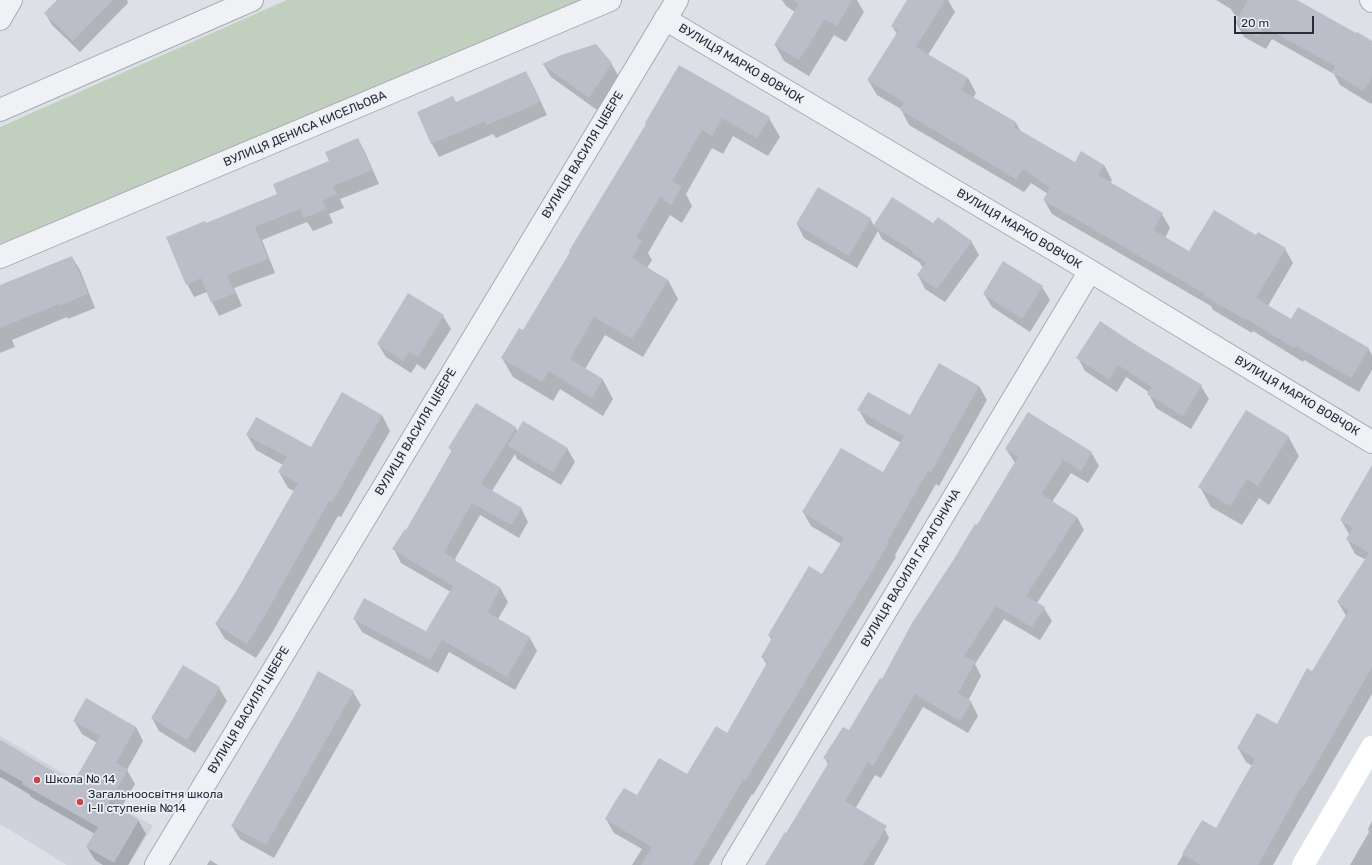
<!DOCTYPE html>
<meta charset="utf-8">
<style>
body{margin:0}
#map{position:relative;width:1372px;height:865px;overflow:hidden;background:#dde0e6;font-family:Rubik,sans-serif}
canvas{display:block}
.scale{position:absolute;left:1234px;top:16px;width:80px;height:18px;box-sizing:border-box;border:2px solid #272c3c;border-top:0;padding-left:5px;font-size:12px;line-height:14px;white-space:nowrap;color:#272c3c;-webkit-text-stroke:3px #eceff4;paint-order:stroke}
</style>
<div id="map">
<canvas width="1372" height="865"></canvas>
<div class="scale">20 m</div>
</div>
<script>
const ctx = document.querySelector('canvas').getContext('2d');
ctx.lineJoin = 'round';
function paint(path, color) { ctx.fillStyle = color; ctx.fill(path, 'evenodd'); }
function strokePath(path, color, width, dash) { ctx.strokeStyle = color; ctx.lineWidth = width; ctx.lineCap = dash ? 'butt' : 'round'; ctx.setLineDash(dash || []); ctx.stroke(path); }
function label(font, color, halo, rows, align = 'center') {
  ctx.font = font + ' Rubik,sans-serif'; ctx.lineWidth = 3.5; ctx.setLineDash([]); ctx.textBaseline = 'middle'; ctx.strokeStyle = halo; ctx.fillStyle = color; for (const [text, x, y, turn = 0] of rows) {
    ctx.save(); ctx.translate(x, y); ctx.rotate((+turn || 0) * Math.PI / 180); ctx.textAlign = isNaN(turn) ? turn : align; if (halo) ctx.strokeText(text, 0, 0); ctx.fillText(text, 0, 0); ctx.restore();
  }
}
paint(new Path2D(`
 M0,736l153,90 -24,39h-62l-67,-41z`), '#cfd2db');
paint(new Path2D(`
 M287,0h306l-593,244v-117z`), '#c1d0be');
paint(new Path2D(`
 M58,0h69l1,3 -48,49 -28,-27 -7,-12z
 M782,0h75l7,12 -18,30 -12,-7 -25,41 -25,-15 -9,-16 20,-33 -9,-6z
 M908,0h40l7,12 -27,43 40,23 8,15 -3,5 43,25 5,9 54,31 29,2 8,15 -2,3 52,31 8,14 -5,10 25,15 66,-16 29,12 8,14 -25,43 23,14 77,28 4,7v15l-13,22 -55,-32 -1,2 -50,-31 -1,2 -39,-23 -2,-4 -159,-92 -8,-14 4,-6 -17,-11 -7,9 -115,-67 -8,-16 -24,-14 -9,-15 29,-46 -5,-8z
 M1216,0h80l76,43v59l-1,2 -31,-19 -6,-11 -62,-35 -6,10 -22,-12 -8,-14 3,-5 -5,-4 -3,-5z
 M611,63l8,14 -22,33 -46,-33 -8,-13z
 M679,66l90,52 11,19 -12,19 -35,-20 -10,18 -11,-6 -26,46 6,12 -10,17 -12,-8 -22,38 4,7 -5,8 21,12 10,19 -35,58 -38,-22 -20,34 18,11 10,19 -10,17 -43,-27 -7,12 -40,-24 -11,-19 21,-26 48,-79 -1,-1 77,-127z
 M526,72l7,13 14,30 -51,23 -3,-4 -54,23 -7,-13 -14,-31 38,-10z
 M358,139l7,13 14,32 -39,15 4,9 -15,6 4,9 -20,8 -6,-9 -45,18 13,33 -41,15 8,18 -23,10 -12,-24 -13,5 -7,-13 18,-60 74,-29 51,-34z
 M870,218l4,8 60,-2 37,17 8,14 -34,47 -20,-13 -7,-14 5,-7 -4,-6 -37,-23 -4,-8 -21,37 -53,-30 -7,-14z
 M72,257l8,13 15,38 -27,11 -1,-2 -55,23 3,7 -15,6v-66z
 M1042,287l8,13 -20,32 -38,-25 -8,-13z
 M443,316l8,13 -26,41 -8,-6 -6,9 -25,-16 -8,-13z
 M1100,323l101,63 8,13 -18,30 -35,-21 -7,-14 1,-1 -24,-16 -9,15 -32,-21 -7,-13z
 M979,386l8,14 -48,86 -3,-2 -41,71 1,2 -143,238 -1,-1 -43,71h-77l10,-16 -28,-16 -8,-14 31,-22 51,-21 39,-42 40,-69 -5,-8 10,-16 -3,-5 53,-61 19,-31 -30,-18 -8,-14 80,-38 18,-31 -34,-19 -8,-14 51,7z
 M382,415l8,16 -49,86 -3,-1 -66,117 -16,25 -31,-19 -9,-15 22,-34 56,-99 -6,-3 -9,-16 4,-7 -27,-15 -9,-15 64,14z
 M515,427l3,5 49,16 8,14 -14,23 -44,-26 -2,-5 -23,37 29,17 7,14 -9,16 -39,-23 -25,44 2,4 43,25 8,14 -10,17 32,19 7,13 -22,39 -66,-38 -11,21 -76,-41 -8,-13 75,15 -1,-3 23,-39 -50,-29 -7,-14 12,-18 46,-79 -2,-4z
 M1288,436l11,20 -30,49 -10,-7 -17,27 -31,-18 -11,-20z
 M1006,449l85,3 8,14 -11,17 -17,-10 -19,29 25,15 7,13 -47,73 7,5 8,13 -12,19 -36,-21 -29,45 6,12 -13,25 3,1 7,14 -10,17 -45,-26 -42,71 -6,-3 -20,34 27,15 7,14 -15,27h-108l21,-30 41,-70 -3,-7 24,-26 33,-51 133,-218z
 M1372,490v204l-99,171h-96l26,-43 14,8 35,-64 -6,-4 -8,-14 39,-22 36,-54 33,-56 -8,-14 28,-42 -11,-6 -8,-15 2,-5 -8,-14z
 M219,688l8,13 -32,52 -36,-22 -7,-13z
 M353,692l8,13 -87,153 -34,-19 -8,-13z
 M74,721l62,6 7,14 -16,29 8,14 -15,26 18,10 8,14 -18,31h-25l-8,-5 -8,-13 8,-13 -64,-37 -2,-3 -29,-17v-37l73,44 24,-41 -15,-9z
 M1372,821v44h-22l19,-33 -1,-3z
 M210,860l8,5h-11z`), '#0003');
paint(new Path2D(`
 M57,0h56l-40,41 -29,-28z
 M793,0h59l-15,26 -12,-7 -26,41 -25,-15 25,-41z
 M907,0h38l-29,47 52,31 -7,12 55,32 -2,5 61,35 6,-11 23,14 -6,10 65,38 -10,17 36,21 25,-41 42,25 2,-3 28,16 -30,50 35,21 7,-12 71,41 -18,30 -55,-32 -2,2 -49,-30 -1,1 -40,-23 1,-2 -162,-94 7,-12 -27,-19 -7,10 -116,-69 4,-8 -37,-22 31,-49 -7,-5z
 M1248,0h49l59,33 1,-1 15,9v36l-9,14 -31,-19 3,-6 -71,-39 -6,10 -23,-14z
 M596,44l16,19 -23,35 -47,-34 19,-9z
 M679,65l91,52 -13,21 -35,-20 -10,18 -10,-6 -30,51 10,6 -11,18 -11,-8 -24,40 6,4 -10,17 36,22 -36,59 -38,-22 -24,42 33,20 -11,19 -43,-27 -7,11 -41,-24 18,-30 4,2 47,-78 -1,-1 77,-127 -1,-1z
 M526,71l14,31 -53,23 -2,-4 -54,23 -14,-32 36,-16 3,6z
 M358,138l14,32 -39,16 4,8 -15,7 4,8 -22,9 -4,-9 -45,18 13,32 -41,16 8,18 -24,10 -10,-25 -15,7 -20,-48 39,-16 1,2 71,-29 -4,-10 56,-23 -4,-9z
 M818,187l53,31 -22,38 -53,-32z
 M892,197l41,26 5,-6 34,24 -35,48 -20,-14 9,-13 -14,-9 1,-2 -40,-25z
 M72,256l16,38 -29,12v-2l-59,24v-43z
 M1003,261l40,25 -21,33 -39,-25z
 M408,293l36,22 -26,42 -9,-5 -6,9 -26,-17z
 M1100,321l33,22 69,42 -19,31 -36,-22 5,-7 -34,-22 -9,14 -33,-21z
 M939,363l40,23 -48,86 -3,-1 -41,71 2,1 -144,238 -2,-1 -50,85h-52l11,-18 -47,-28 9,-16 10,-15 13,7 22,-37 28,16 29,-48 11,7 41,-72 -7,-4 11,-19 -4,-3 41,-69 13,8 22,-36 -42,-26 39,-64 42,24 21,-36 -47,-26 11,-18 42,23z
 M342,392l40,23 -50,87 -3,-1 -65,116 -17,27 -32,-20 22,-34 61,-107 -20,-11 9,-15 -41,-22 10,-18 55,30z
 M476,403l40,24 -35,57 41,24 -11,17 -39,-22 -28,49 12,8v1l45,27 -14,24 43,25 -23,40 -81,-46 27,-45 -61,-37 13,-20 1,1 46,-80 -4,-2z
 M1246,410l43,26 -31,50 -11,-7 -17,27 -32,-19z
 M1028,412l64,40 -11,19 -18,-11 -22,34 36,23 -51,79 19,11 -13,20 -36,-21 -32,50 11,6 -17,31 14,9 -12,19 -45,-27 -42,72 -5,-4 -23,39 42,25 -24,39h-98l20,-33 1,1 43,-71 -6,-4 20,-31 6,3 31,-52 2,1 30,-56 42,-64 21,-35 2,1 41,-68 -13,-8z
 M523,421l45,27 -15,24 -45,-26z
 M1372,465v202l-69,120 -1,-1 -44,79h-57l-19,-11 20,-34 14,8 39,-69 -18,-11 20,-35 20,11 30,-56 5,3 37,-61 -12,-8 32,-49 -23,-14 7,-11 -13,-8z
 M364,598l78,42 -12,20 -77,-41z
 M183,665l37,22 -33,53 -36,-22z
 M318,671l36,20 -88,154 -35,-19 68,-118z
 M86,698l50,29 -20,36 12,7 -19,33 30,17 -25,43 -28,-16 12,-20 -76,-43 1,-2 -23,-13v-29l73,43 27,-47 -27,-15z`), '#bbbec9');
const street = new Path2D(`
 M1371,0l1,1
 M0,19l11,-19
 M665,19l425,252 282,171
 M0,110l252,-110
 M0,257l610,-257
 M156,865l521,-865
 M733,865l357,-594`);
strokePath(street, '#a6aab3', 24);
strokePath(street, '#f0f1f5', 22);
strokePath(new Path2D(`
 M1303,865l69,-118`), '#fff', 22);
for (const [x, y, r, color] of [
 [37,780,4,"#c94549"],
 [80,802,4,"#c94549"]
]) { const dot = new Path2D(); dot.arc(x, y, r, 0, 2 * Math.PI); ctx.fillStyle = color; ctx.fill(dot); strokePath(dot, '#eceff4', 1.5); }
label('12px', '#272c3c', '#eceff4', [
 ["ВУЛИЦЯ МАРКО ВОВЧОК",741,64,31],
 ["ВУЛИЦЯ ДЕНИСА КИСЕЛЬОВА",305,129,-23],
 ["ВУЛИЦЯ ВАСИЛЯ ЦІБЕРЕ",583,155,-59],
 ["ВУЛИЦЯ МАРКО ВОВЧОК",1019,229,31],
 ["ВУЛИЦЯ МАРКО ВОВЧОК",1297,396,31],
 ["ВУЛИЦЯ ВАСИЛЯ ЦІБЕРЕ",416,432,-59],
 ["ВУЛИЦЯ ВАСИЛЯ ГАРАГОНИЧА",911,568,-59],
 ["ВУЛИЦЯ ВАСИЛЯ ЦІБЕРЕ",249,710,-59]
]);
label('12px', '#272c3c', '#eceff4', [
 ["Школа № 14",45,780],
 ["Загальноосвітня школа",88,795],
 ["І-ІІ ступенів №14",88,809]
], 'left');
</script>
